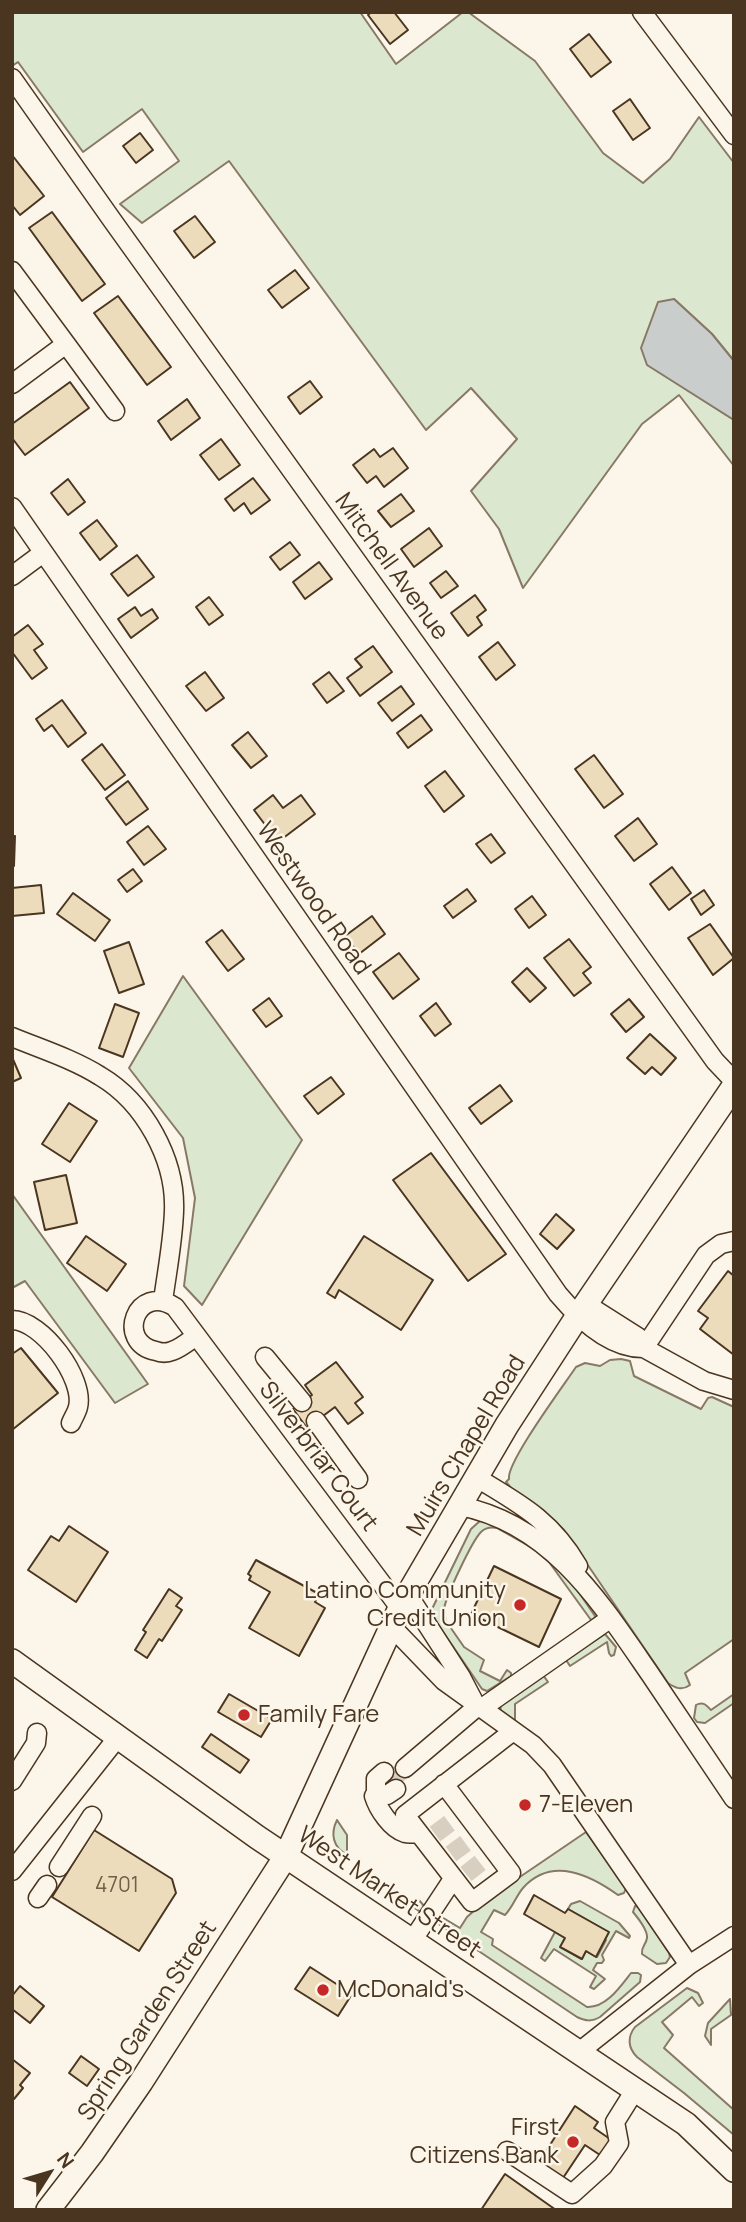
<!DOCTYPE html>
<style>
body{margin:0}
#map{position:relative;width:746px;height:2222px;overflow:hidden;background:#fbf6e9;font-family:Manrope,sans-serif}
canvas{display:block}
.frame{position:absolute;inset:0;border:14px solid #4a3520;pointer-events:none}
.north{position:absolute;left:14px;top:2138px;width:70px;height:70px;-webkit-text-stroke:5px #fbf6e9;paint-order:stroke;rotate:53deg;font-size:19px;font-weight:700;line-height:28px;text-align:center;color:#4a3520}
.north::after{content:'';display:block;margin:auto;width:24px;height:32px;background:#4a3520;clip-path:polygon(50% 0,100% 100%,50% 72%,0 100%)}
</style>
<div id="map">
<canvas width="746" height="2222"></canvas>
<div class="frame"></div>
<div class="north">N</div>
</div>
<script>
const ctx = document.querySelector('canvas').getContext('2d');
ctx.lineJoin = 'round';
function paint(path, color) { ctx.fillStyle = color; ctx.fill(path, 'evenodd'); }
function strokePath(path, color, width, dash) { ctx.strokeStyle = color; ctx.lineWidth = width; ctx.lineCap = dash ? 'butt' : 'round'; ctx.setLineDash(dash || []); ctx.stroke(path); }
function label(font, color, halo, rows, align = 'center') {
  ctx.font = font + ' Manrope,sans-serif'; ctx.lineWidth = 5; ctx.setLineDash([]); ctx.textBaseline = 'middle'; ctx.strokeStyle = halo; ctx.fillStyle = color; for (const [text, x, y, turn = 0] of rows) {
    ctx.save(); ctx.translate(x, y); ctx.rotate((+turn || 0) * Math.PI / 180); ctx.textAlign = isNaN(turn) ? turn : align; if (halo) ctx.strokeText(text, 0, 0); ctx.fillText(text, 0, 0); ctx.restore();
  }
}
const green = new Path2D(`
 M12,12h348l36,52 67,-52h5l67,49 68,92 40,30 27,-24 29,-42 35,46v198l-22,-27 -38,-35 -26,66 86,55v46l-55,-71 -37,29 -119,164 -24,-59 -28,-38 46,-52 -46,-51 -45,42 -197,-269 -87,62 -22,-19 59,-43 -37,-52 -59,43 -65,-90 -6,4z
 M183,976l119,164 -100,165 -18,-19 11,-88 -12,-60 -54,-70z
 M12,1194l136,190 -33,19 -90,-122 -13,7z
 M621,1359l9,2 4,15 67,33 7,-11 4,-1 22,10v232l-49,34 5,12c-8,6 -15,3 -22,-2l-104,-153 -20,-19 -32,-22 -6,-7 3,-3c-3,-16 55,-94 67,-112l9,-4 15,3 10,-6z
 M481,1520l23,5 62,49 29,42 -1,3 -3,1 -42,-58 -15,-13 -37,-21c-6,-1 -11,-1 -16,4 -9,9 -35,64 -37,77l2,12 18,26 20,13 -4,11 20,10 7,-11 4,3v3l-24,15 -5,-2 -47,-69 -3,-11 39,-80z
 M605,1634l11,13 -2,8 -3,1 -2,-3 -2,-11 -37,24 -4,-6z
 M543,1675l5,7 -33,22v16l-3,1 -12,-9 1,-7z
 M734,1694v9l-29,20 -8,-1 -3,-4 2,-13c7,-4 10,0 15,5z
 M337,1820l10,15v20c-14,-8 -17,-21 -10,-35z
 M586,1832l40,56 -2,5 -6,2c-28,-20 -66,-39 -95,-7 -7,8 -10,19 -18,27l-11,-5 -13,22 12,7 -1,6 95,62c19,1 33,-20 44,-34h7l3,2 -1,7 -40,35c-9,5 -14,4 -23,0l-164,-110 5,-8 7,8 35,21 7,-11 19,-17z
 M580,1901l39,22 11,13 -1,2 -13,-7 -14,24 2,5 -2,3h-5l-4,7 12,9 -11,10 -4,-2 6,-11 -42,-27 -9,12 -4,-3 14,-26 10,6 -4,9 20,12 5,-8 11,6 9,-17 -1,-1 3,-7 -40,-23 3,-5z
 M635,1906l4,1 30,46 1,4 -4,6 -9,1 -15,-10c-1,-8 4,-9 5,-16 1,-8 -9,-20 -14,-26z
 M687,1988l11,5 5,10 -4,3 -7,-9 -30,25 11,13 -9,13 70,62v25l-50,-42 -47,-36c-9,-9 -10,-20 -2,-30z
 M730,1999l1,16 -20,14v16l-6,-9 3,-13z`);
paint(green, '#dce7d0');
strokePath(green, '#887966', 2);
const water = new Path2D(`
 M674,299l38,35 22,27v59l-87,-55 -6,-17 17,-46z`);
paint(water, '#c9cecd');
strokePath(water, '#887966', 2);
const building = new Path2D(`
 M371,12h23l14,18 -18,14 -22,-29z
 M589,34l22,28 -20,15 -21,-28z
 M630,99l20,29 -17,12 -20,-29z
 M140,133l13,17 -17,13 -13,-17z
 M12,155l32,41 -24,19 -8,-10z
 M52,212l53,72 -23,17 -53,-73z
 M195,216l20,26 -21,16 -20,-27z
 M295,270l14,18 -27,20 -14,-18z
 M118,296l53,71 -24,18 -53,-72z
 M310,381l12,16 -22,17 -12,-17z
 M70,382l19,26 -64,47 -13,-17v-14z
 M187,399l13,19 -29,22 -13,-19z
 M221,439l19,26 -21,15 -19,-25z
 M393,448l15,20 -24,19 -8,-11 -9,7 -14,-18 21,-16 6,8z
 M253,478l17,22 -19,14 -7,-11 -10,8 -9,-12z
 M68,479l17,23 -17,13 -17,-22z
 M401,494l13,17 -23,16 -13,-16z
 M97,520l20,26 -17,14 -20,-27z
 M429,528l13,18 -28,21 -13,-18z
 M290,542l10,13 -20,15 -10,-13z
 M137,555l17,22 -26,19 -17,-22z
 M319,562l13,17 -27,20 -12,-17z
 M446,571l12,15 -17,12 -11,-15z
 M475,595l11,15 -9,7 5,8 -14,11 -17,-23z
 M209,597l14,18 -14,10 -13,-18z
 M135,607l6,9 11,-7 6,9 -27,20 -13,-19z
 M28,625l15,19 -9,6 13,18 -15,11 -20,-27v-15z
 M498,642l17,23 -19,15 -17,-23z
 M373,646l19,26 -32,24 -13,-18 15,-11 -7,-8z
 M205,672l19,26 -18,13 -20,-25z
 M329,672l15,19 -17,12 -14,-19z
 M401,686l13,18 -22,17 -14,-18z
 M62,700l24,33 -18,14 -16,-22 -8,6 -8,-12z
 M421,715l11,15 -24,18 -11,-15z
 M248,732l19,24 -16,12 -19,-23z
 M102,744l23,31 -20,15 -23,-30z
 M594,755l29,39 -19,14 -29,-39z
 M445,771l19,25 -20,16 -19,-26z
 M128,781l20,28 -22,16 -20,-27z
 M273,795l10,13 18,-13 14,19 -37,28 -24,-32z
 M638,818l19,26 -23,17 -19,-25z
 M148,826l18,23 -22,16 -17,-23z
 M491,834l14,19 -14,10 -15,-19z
 M12,836h3l-1,30h-2z
 M672,867l19,26 -22,17 -19,-26z
 M133,869l9,12 -15,11 -9,-12z
 M41,885l3,28 -32,3v-28z
 M467,889l9,12 -23,17 -9,-12z
 M704,890l10,15 -13,10 -10,-16z
 M73,893l37,27 -15,21 -38,-27z
 M532,896l14,19 -17,13 -14,-19z
 M372,916l13,18 -26,20 -14,-18z
 M710,924l24,34 -21,17 -25,-37z
 M222,930l22,29 -16,12 -22,-29z
 M569,939l22,28 -8,6 8,10 -17,13 -30,-38z
 M129,942l15,42 -25,9 -15,-42z
 M399,953l20,26 -26,20 -20,-27z
 M527,968l19,20 -16,14 -18,-20z
 M269,998l13,18 -16,11 -13,-17z
 M629,999l15,18 -18,15 -15,-18z
 M436,1003l15,21 -16,12 -15,-20z
 M115,1004l24,9 -16,44 -24,-9z
 M650,1034l26,24 -15,17 -9,-8 -7,7 -18,-16z
 M12,1057l9,21 -9,4z
 M331,1077l13,17 -26,20 -14,-18z
 M500,1085l12,16 -31,23 -12,-16z
 M69,1103l28,18 -27,41 -28,-18z
 M431,1153l75,101 -38,27 -75,-101z
 M66,1175l11,48 -32,7 -11,-48z
 M556,1214l18,16 -17,19 -17,-15z
 M86,1236l40,28 -19,27 -40,-28z
 M364,1236l69,44 -32,50 -62,-40 -4,8 -8,-5z
 M728,1271l6,5v79l-34,-26 8,-11 -10,-7z
 M21,1348l37,45 -46,37v-76z
 M336,1362l27,35 -8,6 8,10 -15,11 -13,-17 -28,21 -14,-19 19,-14 -7,-10z
 M69,1526l39,26 -32,50 -48,-32 23,-34 8,5z
 M256,1560l63,34 -4,8 10,6 -26,48 -50,-28 21,-36 -21,-12 2,-4 -3,-2z
 M494,1566l67,33 -22,48 -68,-33z
 M169,1589l13,9 -6,8 6,4 -20,31 -3,-2 -12,19 -12,-8 11,-18 -3,-2z
 M229,1694l43,25 -11,18 -43,-25z
 M211,1734l38,26 -9,13 -38,-26z
 M94,1830l78,49 4,14 -37,58 -87,-54z
 M534,1895l31,18 3,-4 41,23 -13,25 -10,-6 -4,8 -22,-12 5,-9 -41,-24z
 M310,1967l42,27 -14,22 -43,-27z
 M20,1986l24,20 -14,17 -18,-14v-13z
 M81,2056l18,13 -12,17 -18,-13z
 M12,2059l18,14 -10,12 3,3 -9,11 -2,-2z
 M575,2106l23,16 -4,6 19,13 -10,16 -18,-12 -22,33 -24,-16z
 M505,2174l51,36h-75z`);
paint(building, '#ecdcbc');
strokePath(building, '#4a3520', 2);
strokePath(new Path2D(`
 M390,1781l15,-13
 M435,1834l19,-14
 M451,1854l19,-14
 M466,1874l19,-15`), '#d8cfc1', 18, [18, 9]);
const minor = new Path2D(`
 M642,12l92,123
 M12,78l100,142 603,841 19,20
 M12,271l54,73 -54,40
 M66,344l49,67
 M12,507l546,787c21,25 52,55 86,54l-6,-11 -52,-33
 M12,576l31,-23
 M12,1037c29,12 61,22 88,39 44,26 76,83 74,135 -1,30 -7,60 -11,90
 M734,1241l-13,3 -15,11 -62,93 60,33 30,9
 M12,1320c30,0 73,59 66,87 -1,5 -5,11 -7,16
 M196,1336c-7,5 -15,12 -24,15 -5,2 -11,2 -16,0 -41,-8 -20,-69 19,-44l225,301
 M265,1357l37,45
 M316,1421l42,58
 M477,1478c43,26 74,42 101,88
 M460,1506c92,18 141,97 190,168 28,42 56,83 84,125
 M408,1595l53,82 12,23
 M392,1627l52,54 89,64 19,20 137,200 -110,87
 M482,1708l129,-90
 M405,1768l73,-62
 M384,1772l-8,7v14l-2,3c4,13 17,33 31,37 5,1 9,0 13,0
 M12,1781l24,-38 1,-10
 M444,1784l67,89 -39,29 -67,-87 107,-83
 M376,1793l11,2 9,-6
 M59,1867l33,-51
 M12,1871l106,-134
 M38,1898l9,-13
 M412,1941l41,-62
 M689,1965l45,-29
 M507,2151l65,43 31,-28 16,-23 -4,-21 20,-32`);
const major = new Path2D(`
 M12,1661l245,176 429,287 48,46
 M48,2210l44,-57 49,-71 145,-226 114,-248 107,-183 70,-108 157,-231`);
strokePath(minor, '#4a3520', 21);
strokePath(major, '#4a3520', 26);
strokePath(minor, '#fbf6e9', 18);
strokePath(major, '#fbf6e9', 23);
for (const [x, y, r, color] of [
 [520,1605,7,"#c62828"],
 [244,1715,7,"#c62828"],
 [525,1805,7,"#c62828"],
 [323,1990,7,"#c62828"],
 [573,2142,7,"#c62828"]
]) { const dot = new Path2D(); dot.arc(x, y, r, 0, 2 * Math.PI); ctx.fillStyle = color; ctx.fill(dot); strokePath(dot, '#fbf6e9', 2.5); }
label('21px', '#725f47', null, [
 ["4701",117,1886]
]);
label('24px', '#4a3520', '#fbf6e9', [
 ["Mitchell Avenue",391,567,54],
 ["Westwood Road",313,899,55],
 ["Muirs Chapel Road",467,1446,-59],
 ["Silverbriar Court",318,1457,53],
 ["West Market Street",389,1893,34],
 ["Spring Garden Street",148,2021,-57]
]);
label('24px', '#4a3520', '#fbf6e9', [
 ["Latino Community",506,1591,"right"],
 ["Credit Union",506,1619,"right"],
 ["Family Fare",258,1715],
 ["7-Eleven",539,1805],
 ["McDonald's",337,1990],
 ["First",559,2128,"right"],
 ["Citizens Bank",559,2156,"right"]
], 'left');
</script>
